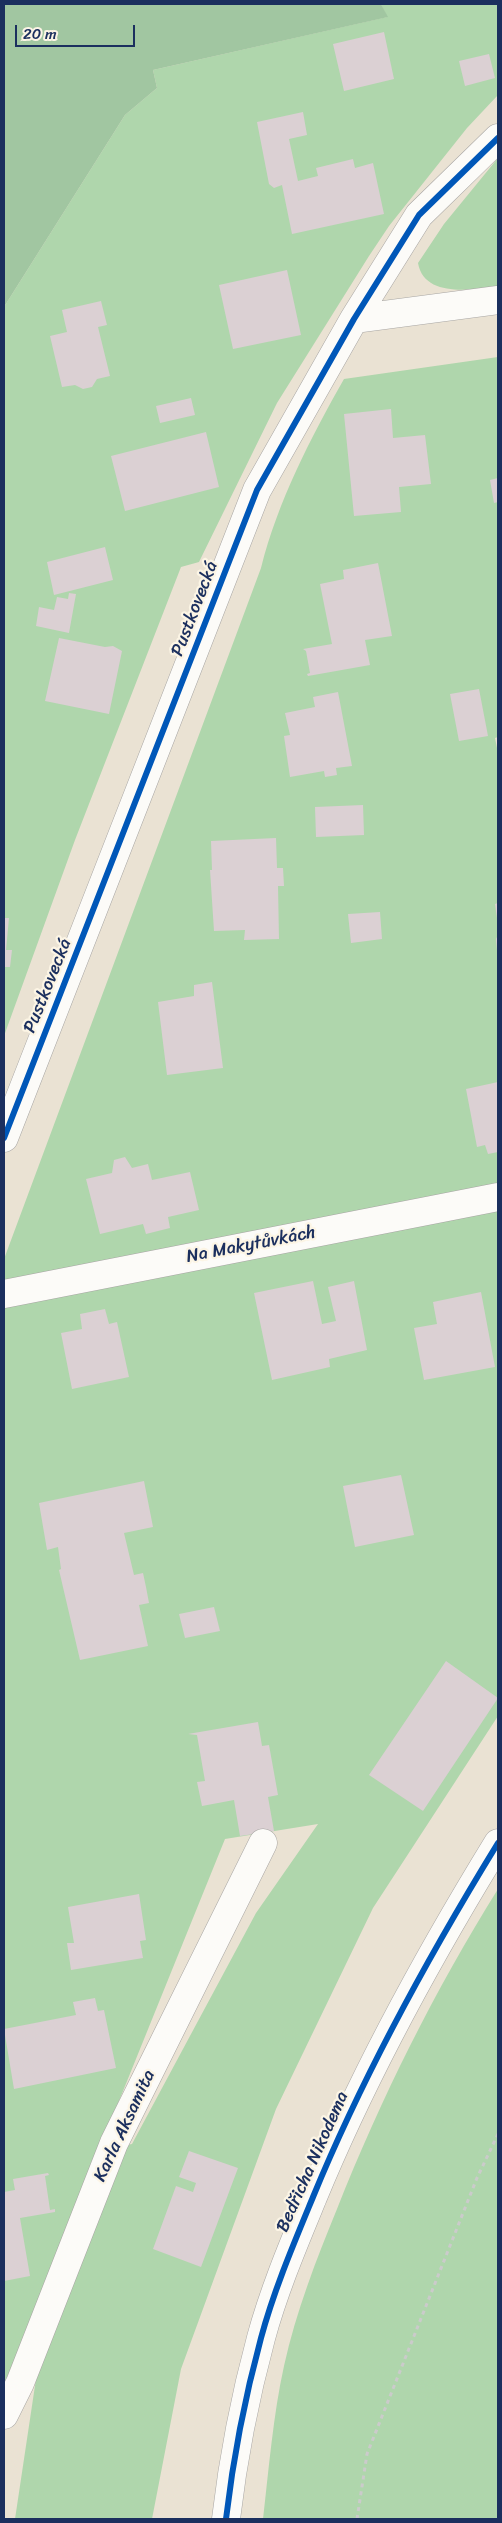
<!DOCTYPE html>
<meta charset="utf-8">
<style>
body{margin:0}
#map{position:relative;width:502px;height:2523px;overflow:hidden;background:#eae2d3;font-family:Sriracha,sans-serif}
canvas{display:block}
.frame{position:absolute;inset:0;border:5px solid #1b2f5e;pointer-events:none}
.scale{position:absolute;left:15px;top:25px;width:120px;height:22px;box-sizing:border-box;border:2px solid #1b2f5e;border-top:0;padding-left:6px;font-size:15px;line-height:18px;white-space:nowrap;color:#1b2f5e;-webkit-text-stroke:4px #fcf5e5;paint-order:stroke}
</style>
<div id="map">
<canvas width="502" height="2523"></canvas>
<div class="frame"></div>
<div class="scale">20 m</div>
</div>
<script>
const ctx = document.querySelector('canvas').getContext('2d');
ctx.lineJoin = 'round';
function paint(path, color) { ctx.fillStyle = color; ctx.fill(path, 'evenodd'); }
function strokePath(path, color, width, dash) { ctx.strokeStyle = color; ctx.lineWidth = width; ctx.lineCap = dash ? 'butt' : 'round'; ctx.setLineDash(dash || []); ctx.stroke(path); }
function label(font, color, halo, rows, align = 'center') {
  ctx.font = font + ' Sriracha,sans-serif'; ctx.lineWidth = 4.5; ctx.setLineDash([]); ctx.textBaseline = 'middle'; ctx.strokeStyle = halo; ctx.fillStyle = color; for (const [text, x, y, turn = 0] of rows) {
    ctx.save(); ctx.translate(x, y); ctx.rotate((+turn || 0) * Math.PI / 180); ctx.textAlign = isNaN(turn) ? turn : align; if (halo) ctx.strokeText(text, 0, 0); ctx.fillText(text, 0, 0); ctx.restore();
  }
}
paint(new Path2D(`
 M381,4h117v91l-31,33 -78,98 -20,30 -92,147 -78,159 -18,5 -106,273 -71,196v-729l121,-192 32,-27 -4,-18 234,-53z
 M498,158v128c-25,4 -74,12 -80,-23l26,-39z
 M498,357v380l-3,1 3,15v435l-494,99v-28l257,-691c17,-67 49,-129 83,-189z
 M498,1210v506l-125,192 -97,201 -95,260 -29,150h-137l21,-140 91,-234 5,-1 124,-231 62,-89 -93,15 -221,546v-1077z
 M498,1889v630h-235c6,-51 10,-103 21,-153 12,-54 32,-106 53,-157 44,-111 98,-219 161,-320z`), '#afd6ac');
paint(new Path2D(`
 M4,4h377l7,13 -235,53 4,18 -32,27 -121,192z`), '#a1c6a1');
paint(new Path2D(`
 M384,32l10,47 -50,12 -11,-47z
 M489,54l6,24 -30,8 -6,-25z
 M303,112l4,23 -18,4 9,42 20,-5 -2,-8 37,-9 2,9 18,-5 11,51 -92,20 -10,-49 -8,3 -5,-4 -12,-62z
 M287,270l14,65 -68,14 -14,-64z
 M101,301l6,24 -9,2 12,49 -13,3 -5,8 -9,2 -8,-4 -13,2 -12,-51 17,-4 -5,-22z
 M191,398l4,17 -35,8 -4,-17z
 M391,409l2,29 32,-3 6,49 -32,3 2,25 -47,4 -10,-102z
 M206,432l13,55 -94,24 -14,-55z
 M498,478v24l-4,1 -4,-23z
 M105,547l8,33 -59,15 -7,-33z
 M378,563l14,73 -27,4 5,25 -62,11 -1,-2 3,-1 -4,-22 -3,-2 29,-5 -12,-60 24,-5 -1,-9z
 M69,593l7,1 -7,39 -33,-7 3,-19 15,3 3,-13 11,2z
 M59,638l46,9 8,-1 9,5 -13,63 -64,-13z
 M479,689l9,47 -29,5 -9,-47z
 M338,692l14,74 -16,2 1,7 -12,2 -1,-6 -34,6 -6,-41 6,-1 -5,-22 30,-6 -2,-10z
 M363,805l1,30 -48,2 -1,-30z
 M276,838l1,30h6l1,18h-6l1,53 -35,1 1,-10 -31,1 -4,-61h2l-1,-29z
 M498,903v15h-1l-2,-14z
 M380,912l2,27 -31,4 -3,-29z
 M4,918h5l-3,32h6l-2,17h-6z
 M498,935v15h-1l-1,-11z
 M212,982l11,86 -56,7 -9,-73 36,-6v-11z
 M498,1082v70l-10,2 -3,-9 -8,2 -11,-58z
 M125,1157l7,11 16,-4 4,16 38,-8 9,38 -31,7 2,11 -24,6 -3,-10 -43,10 -14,-55 26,-6 2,-13z
 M313,1281l9,43 14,-3 -8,-34 26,-6 13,69 -38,9 1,8 -58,13 -18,-87z
 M481,1292l14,75 -71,13 -10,-52 23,-4 -4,-22z
 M105,1309l4,15 8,-2 12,55 -57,12 -11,-56 21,-4 -2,-15z
 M401,1475l13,60 -59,12 -12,-61z
 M144,1481l9,46 -29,6 10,42 9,-2 3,14 3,16 -10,2 9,41 -68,14 -21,-90 2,-1 -3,-22 -11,3 -8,-47z
 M214,1607l6,24 -35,7 -6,-24z
 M446,1661l52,37 -75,113 -54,-36z
 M258,1722l4,24 7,-1 9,50 -10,2 6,34 -34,5 -6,-36 -32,6 -5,-24 8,-1 -8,-46 -9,-1z
 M139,1894l7,46 -6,1 3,17 -72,12 -4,-27h7l-6,-36z
 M95,1998l3,13 6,-1 12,58 -102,21 -10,-60 72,-14 -3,-13z
 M189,2151l49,17 -37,99 -48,-18 23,-63 17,6 3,-9 -17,-6z
 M48,2173l1,2 -4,1 5,34 5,-1v3l-35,6 10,58 -26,5v-89l11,-2 -2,-11z`), '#dbd0d3');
const minor = new Path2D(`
 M354,319l144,-19
 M4,1138l253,-648 97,-171 65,-104 79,-77
 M4,1294l494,-97
 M4,2415l16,-32 94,-240 149,-300
 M226,2519c7,-60 19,-122 35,-181 13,-48 33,-95 52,-141 51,-124 115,-240 185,-354`);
strokePath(minor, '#a7a5a3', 29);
strokePath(new Path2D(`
 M357,2519l10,-65 110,-276 21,-44`), '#cbcbcb', 3, [4, 4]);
strokePath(minor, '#fcfbf8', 28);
strokePath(new Path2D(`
 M4,1138l253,-648 97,-171 65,-104 79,-77
 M226,2519c7,-60 19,-122 35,-181 13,-48 33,-95 52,-141 51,-124 115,-240 185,-354`), '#0057b8', 6);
label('18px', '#1b2f5e', '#fcf5e5', [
 ["Pustkovecká",195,609,-69],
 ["Pustkovecká",48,986,-68],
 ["Na Makytůvkách",251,1245,-11],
 ["Karla Aksamita",125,2126,-65],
 ["Bedřicha Nikodema",313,2162,-66]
]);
</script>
